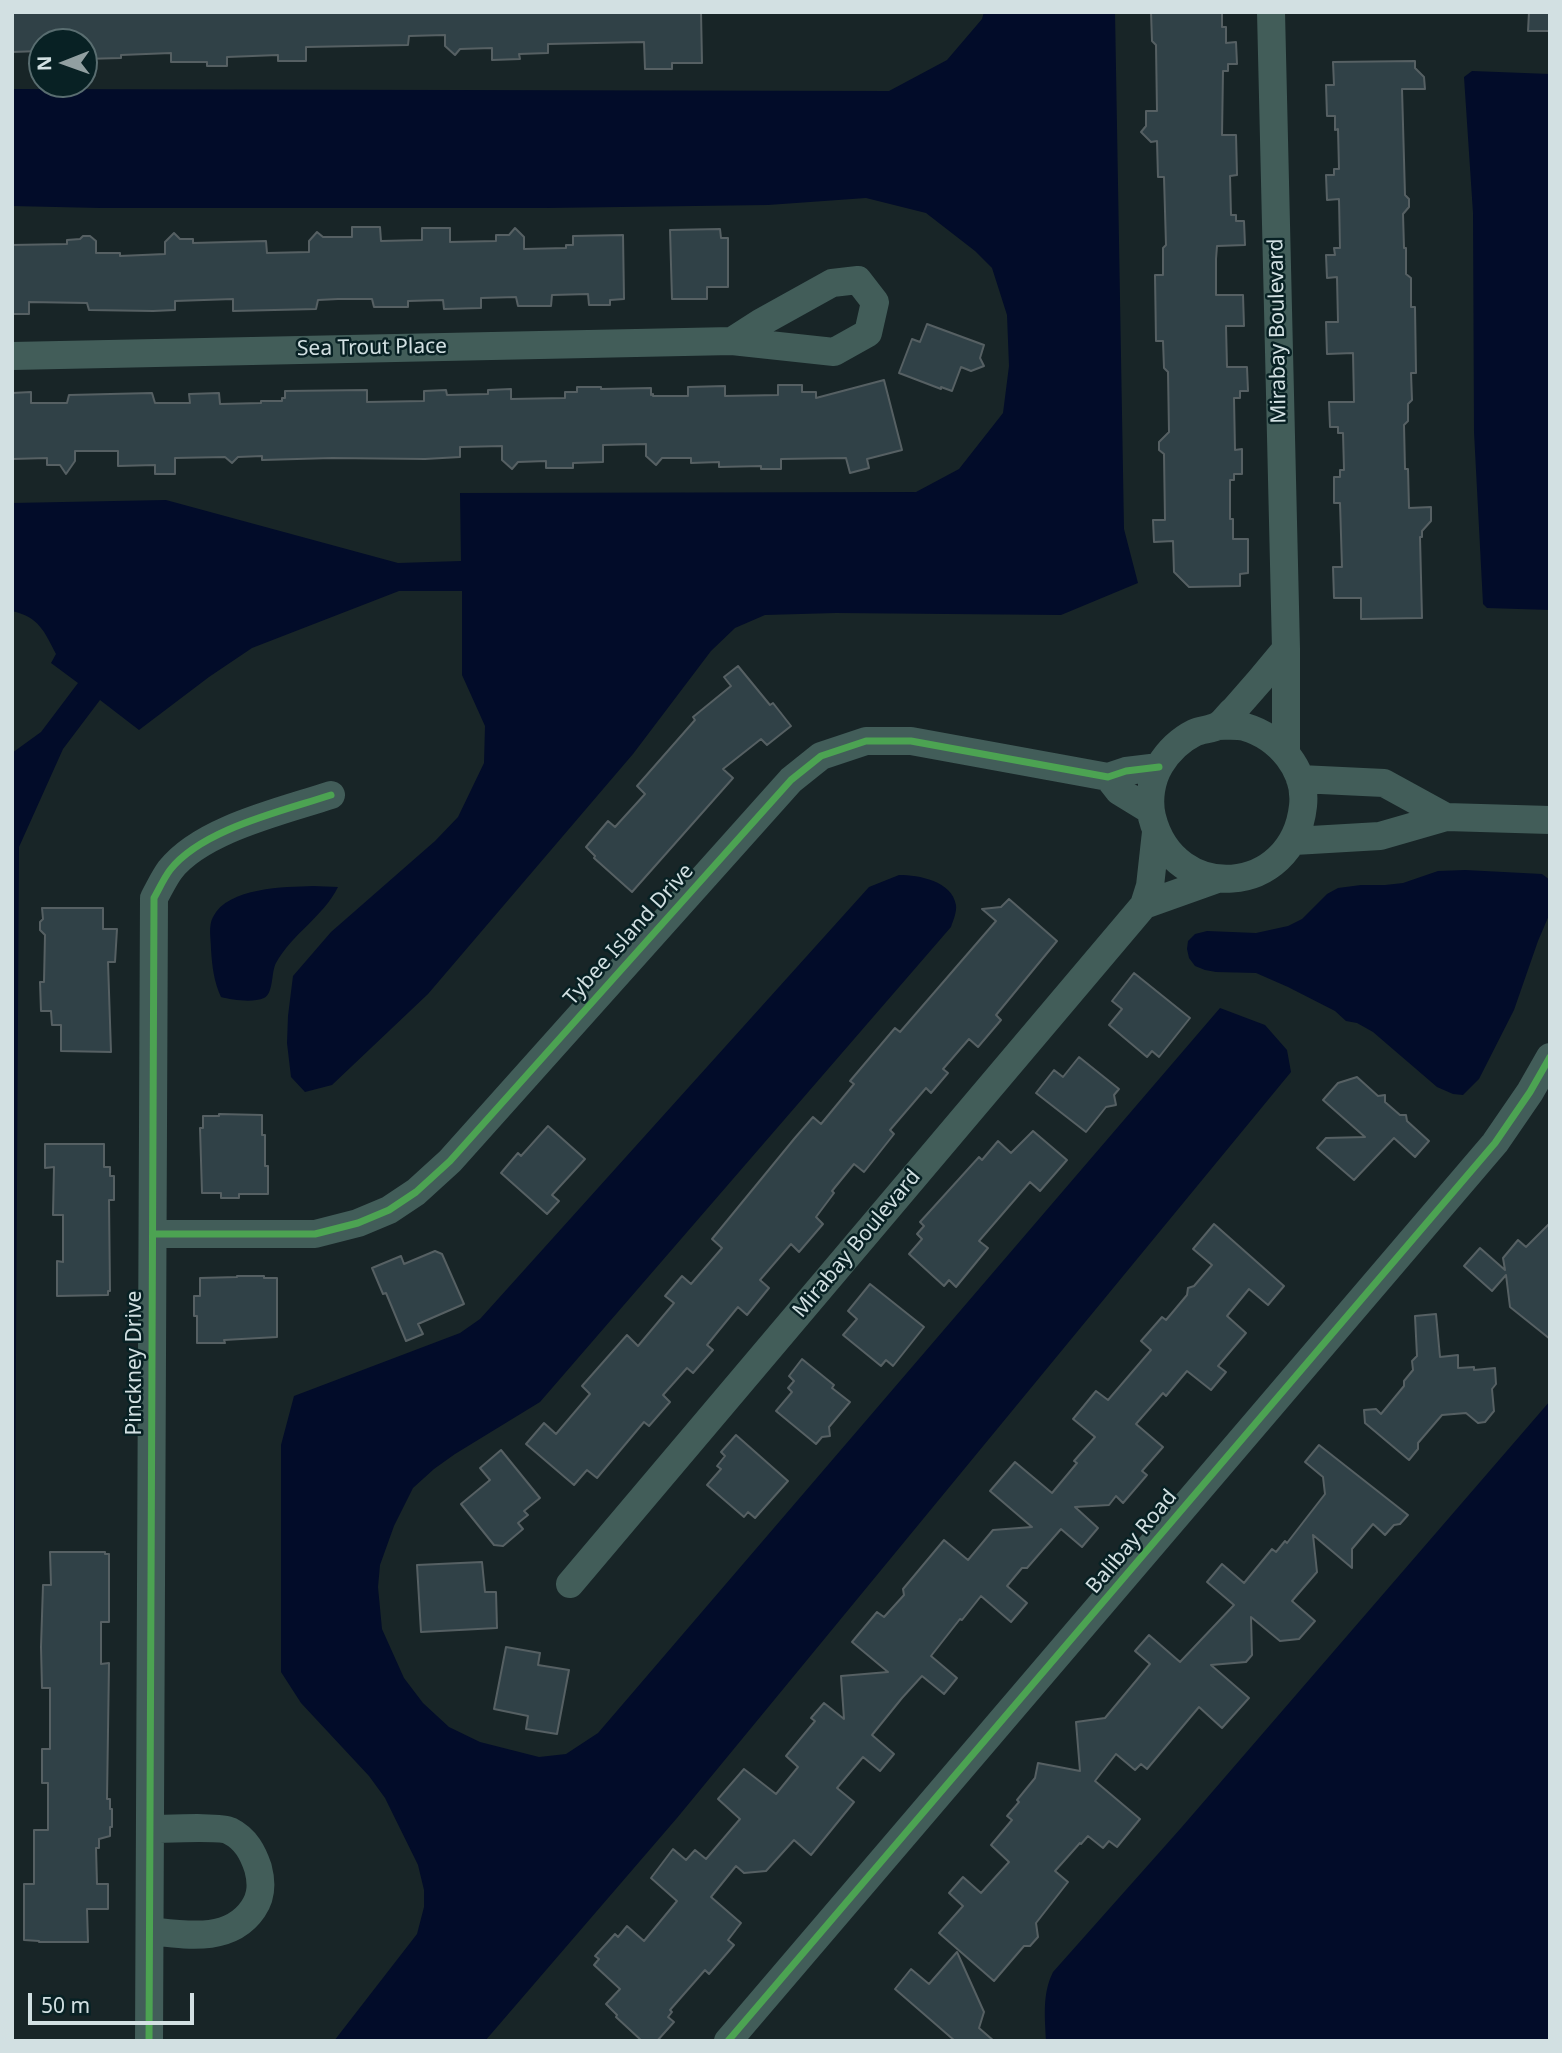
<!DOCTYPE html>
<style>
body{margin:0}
#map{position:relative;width:1562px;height:2053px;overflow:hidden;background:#182527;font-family:"Noto Sans",sans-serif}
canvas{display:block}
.frame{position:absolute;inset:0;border:14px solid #d2e0e2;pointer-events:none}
.north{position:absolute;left:28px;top:28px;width:70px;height:70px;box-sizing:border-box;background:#082124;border:2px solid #596d70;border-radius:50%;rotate:269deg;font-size:19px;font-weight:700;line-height:28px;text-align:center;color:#d2e0e2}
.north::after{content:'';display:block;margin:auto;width:24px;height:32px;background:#919fa1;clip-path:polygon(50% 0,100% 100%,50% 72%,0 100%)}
.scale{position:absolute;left:28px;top:1993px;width:166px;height:32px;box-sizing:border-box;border:4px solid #d2e0e2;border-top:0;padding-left:9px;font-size:21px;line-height:24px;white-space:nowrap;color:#d2e0e2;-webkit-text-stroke:5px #082124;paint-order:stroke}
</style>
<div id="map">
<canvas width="1562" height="2053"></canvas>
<div class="frame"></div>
<div class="north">N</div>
<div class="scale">50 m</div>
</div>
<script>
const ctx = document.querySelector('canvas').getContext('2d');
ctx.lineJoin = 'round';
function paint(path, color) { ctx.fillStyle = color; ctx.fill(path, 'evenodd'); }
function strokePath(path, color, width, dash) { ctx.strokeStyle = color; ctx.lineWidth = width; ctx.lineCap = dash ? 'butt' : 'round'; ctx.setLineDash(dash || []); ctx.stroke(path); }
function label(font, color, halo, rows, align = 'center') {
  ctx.font = font + ' "Noto Sans",sans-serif'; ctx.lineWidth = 5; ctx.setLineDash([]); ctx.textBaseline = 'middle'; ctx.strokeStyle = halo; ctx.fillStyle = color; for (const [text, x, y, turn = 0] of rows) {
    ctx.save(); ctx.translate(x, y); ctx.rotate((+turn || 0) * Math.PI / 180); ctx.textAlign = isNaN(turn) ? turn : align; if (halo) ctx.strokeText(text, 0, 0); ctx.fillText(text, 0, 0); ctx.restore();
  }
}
paint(new Path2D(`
 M984,12h131l9,517 14,54 -77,32 -225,-2 -71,2 -30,13 -24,23 -78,103 -205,240 -96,91 -27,7 -14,-15 -4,-34 1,-27 5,-40 38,-44 104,-91 23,-24 26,-54 1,-37 -23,-51v-84h-63l-147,57 -43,29 -70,53 -39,-30 -37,49 -44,98 -7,1184v-1278l29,-21 37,-49 -27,-20 5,-9c-12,-23 -17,-37 -44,-43v-108l154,-3 232,63 63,-2 -1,-68 456,-1 43,-23 44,-56 6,-47 -2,-51 -15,-47 -17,-17 -49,-38 -60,-15 -98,7 -221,3h-447l-88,-2v-117l877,2 58,-31 35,-41z
 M1472,71l78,3v536l-63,-2 -4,-4 -9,-172 -1,-219 -9,-136z
 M1465,870l77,4 8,6v33l-12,28 -24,69 -35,69 -16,16 -10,-1 -16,-7 -64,-55 -16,-9 -11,-2 -11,-10 -47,-24 -32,-14 -40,-1 -11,-2 -10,-4 -6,-8 -2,-9 1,-8 7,-7 12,-3 49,2 32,-7 14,-7 25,-25 11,-6 23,-3h24l18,-2 35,-12z
 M899,875c20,0 53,6 57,30 1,7 -3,16 -5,22l-411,475 -85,52 -21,15 -21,19 -19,38 -14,39 -2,22 4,42 22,49 19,25 26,24 31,15 59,15 27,-3 32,-21 622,-725 45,17 22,25 4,22 -614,746 -192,223h-151l83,-107 7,-27v-17l-6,-25 -33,-67 -16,-22 -68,-73 -20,-31v-227l13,-49 166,-63 20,-14 389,-432z
 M313,886l25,1c-15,30 -46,47 -62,76 -5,9 -2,30 -12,35 -11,5 -32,2 -43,-1 -7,-15 -9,-31 -10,-48 0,-10 -3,-23 2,-32 15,-30 72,-30 100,-31z
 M1550,1401v640h-504c-1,-24 -4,-47 7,-69l128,-144z`), '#020c29');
const building = new Path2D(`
 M12,12h689l1,51h-30v6h-27l-1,-27 -96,2v9l-29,1 1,5 -28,1v-12l-32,1 -5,6 -10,-9v-11l-36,1 -1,9 -102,2v14h-28v-6l-51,2v9h-20v-4h-36v-9l-50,2v3l-37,1v-17h-44v9l-28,1z
 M1151,12h71v15h4v16l10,-1 1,22h-9v7h-5l-1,64h14l1,40 -7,1 1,39h5v6h8l1,24 -28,1 -1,13v36h27l1,31h-18l1,41h20l1,24h-8v7h-6l1,52 7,-1v25h-8v6h-4v39h3v20h15v34l-8,1v12l-51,1 -15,-15 -1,-31 -19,1 -1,-22h12l-1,-66 -5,-4v-8l10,-10 -1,-60 -4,-4 -1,-27h-7l-1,-66h8v-27l3,-3 -2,-68h-6l-1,-36 -6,1 -10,-10 5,-6v-15h11l-1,-66 -4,-4z
 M1529,12h21v19h-22z
 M1415,61v7l9,9 1,12h-23l3,106 4,4v8l-6,7 1,34h2v26l5,4v29h4l1,66h-5l1,27 -4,4v17l-4,4 1,44h3l1,39 22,-1v14l-9,10v6h-2l2,81 -61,1v-21h-27l-1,-31h9l-2,-64h-6v-26h6v-7h4l-1,-37h-5v-6h-8l-1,-25h25l-1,-49 -26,1 -1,-32h12l-1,-45 -10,1 -1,-23h9l-1,-7h6l-1,-49 -12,1 -1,-25h8v-6h5l-1,-40 -3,1v-14h-8l-1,-31h8l-1,-23z
 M352,227h28l1,14 41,-1v-12h28v14l46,-1v-6h13l6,-7 9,9v12l42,-1v-3h7v-9l50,-1 1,64 -14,1v5h-21l-1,-11 -36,1 -1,11h-33l-2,-9 -35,1v10l-37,1 -1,-9 -35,1v6h-34l-2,-8h-34l-20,1 -2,9 -83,2v-12l-58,2v9l-22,1 -64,-1 -2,-7 -58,-1v12h-17v-69l55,-1v-4l13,-1 3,-3h7l6,5v12h24v3l45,-2v-12l9,-9 6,6h13v4l73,-2 1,12 42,-1v-11l8,-9 6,5h29z
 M720,229l1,9h7v49h-21v12h-35l-2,-69z
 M927,324l57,21 -4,13 4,8 -13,5 -10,-4 -9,24 -11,-4v2l-42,-16 13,-34 8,3z
 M884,380l18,70 -35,9 2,9 -19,5 -4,-15 -65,1v10h-20v-3l-42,1v-5l-28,1v-5h-29l-6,7 -10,-9v-12l-43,1v17l-30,1v5h-27v-7l-28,1 -6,7 -10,-9v-14l-42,1v10l-35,2 -93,-1 -70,2v-4l-24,1 -6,6 -7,-6 -50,1v16h-20v-9l-37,1v-15h-43v10l-9,13 -6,-9h-13v-7l-35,1v-66l19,-1v11h36l2,-8 83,-2 3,10h35l-1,-9 30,-1 1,11 41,-1v-2h21v-3h3v-7l82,-1v12l57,-1v-10l22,-1 1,5 41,-1v-4l23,-1v10l54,-1v-6h12v-5h24v2l50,-1v7l2,-1v2h35v-9l37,-1v10l53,-1v-10h24v7h14v6z
 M738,666l32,39 3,-2 18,23 -24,19 -6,-6 -38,30 10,9 -101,114 -38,-34 1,-2 -9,-9 22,-26 7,6 30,-33 -8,-8 58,-66 -2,-3 38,-31 -7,-9z
 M1009,899l48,42 -61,74 5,5 -23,27 -9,-8 -26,30 5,4 -17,20 -5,-5 -36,42 4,4 -30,38 -10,-8 -22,27 2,2 -18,24 7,7 -24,28 -8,-8 -31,36 9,8 -22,27 -9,-8 -31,38 6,5 -20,23 -6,-5 -24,27 7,7 -21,24 -5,-4 -47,56 -10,-8 -13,15 -48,-41 18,-21 12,11 34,-40 -8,-8 45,-51 11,11 36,-43 -9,-7 17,-20 9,8 31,-36 -10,-9 82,-100 19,-22 8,7 33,-40 -4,-3 45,-53 5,4 96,-111 -14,-12 19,-2z
 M42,908h61v21h14l-2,33h-7l3,90 -50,-1v-26h-9l-1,-14h-10l-1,-29h4l1,-47 -5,-5v-8l3,-3z
 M1134,973l56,45 -31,39 -7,-6 -5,6 -38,-32 13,-16 -10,-8z
 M1079,1057l40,32 -5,6 2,10 -10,2 -20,25 -50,-39 18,-23 9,7z
 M1357,1077l21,19 7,-1v7l15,13h6l1,6 22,20 -14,16 -21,-19 -40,42 -37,-32 9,-10 39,-1 -42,-37 15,-17z
 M219,1114l43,1v20h3v31h3v28h-29v4h-18v-5h-19l-2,-65h3v-12h16z
 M548,1126l37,33 -33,36 7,6 -12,13 -46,-41 17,-20 3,3z
 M1033,1131l34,29 -27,31 -10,-9 -51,59 9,7 -32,39 -7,-7 -5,6 -35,-32 13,-15 -5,-5 7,-8 -4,-4 59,-65 3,3 16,-19 13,12z
 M45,1144h59v23h6v9h4v24h-5l1,91h-2v4l-51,1v-35l6,1v-47h-10l1,-48 -9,1z
 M1550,1223v116l-40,-32 -4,-32 -14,16 -28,-25 16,-18 25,22 -2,-12 15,-18 8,7z
 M1214,1224l70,62 -16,19 -19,-16 -22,27 19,17 -28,33 8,6 -15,18 -24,-19 -21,25 -3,-3 -27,31 27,23 -21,24 5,4 -24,28 -7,-7 -7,9 -34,2 23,21 -16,19 -21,-18 -34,39h-5l-15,18 20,17 -16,19 -30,-26 -19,24 -2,-1 -29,37 26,22 -13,16 -22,-18 -20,22 -30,37 22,19 -14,17 -17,-14 -26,31 17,14 -43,53 -17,-15 -28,31 -22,2 -8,-7 -25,31 30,26 -13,17 6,5 -25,29 -4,-4 -35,40 2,2 -4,5 6,5 -17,19h-15l-26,-24 1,-2 -11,-11 14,-15 -26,-24 5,-6 -4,-3 20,-22 3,3 9,-11 17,15 33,-40 -26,-23 22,-29 13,11 9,-10 11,9 34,-40 -22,-20 26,-30 32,25 22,-27 -12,-11 29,-35 -4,-3 13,-15 20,16 -3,-43 47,-4 -36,-30 25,-30 7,5 20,-22 -1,-6 41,-49 24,20 25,-30 39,-3 -42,-36 25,-29 37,31 25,-30 -3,-2 21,-24 -22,-18 23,-28 12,9 43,-50 -10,-9 21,-24 4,3 21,-25 1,-7 6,-2 18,-21 -19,-16z
 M435,1251l7,3 22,50 -46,20 5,10 -17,7 -20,-48 -3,1 -11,-26 29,-12 3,8z
 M237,1276h27v2h13v59l-53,3 1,3h-28v-27h-3v-20h6v-18l37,-1z
 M870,1284l54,43 -31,39 -7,-6 -5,6 -38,-31 14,-16 -9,-8z
 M1436,1314l4,43 18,-2v13l16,-1v3l21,-2 1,16 -4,5 2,22 -9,11 -7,1 -12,-10 -24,2 -24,28v6l-9,11 -44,-37 -1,-13 12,-1 5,5 23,-28v-5l9,-11 -1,-9 5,-5 -2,-40z
 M802,1359l32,26 -2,3 18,14 -21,25 1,9 -8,1 -6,7 -40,-33 16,-19 -4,-4 6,-7 -5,-5z
 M736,1435l52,46 -33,37 -7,-6 -4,5 -37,-32 14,-16 -4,-3 8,-10 -4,-4z
 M1319,1445l89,70 -8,9 -6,1 -9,10 -12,-11 -21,25v19l-39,-33 4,37 -25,29 23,20 -16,18 -19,2 -29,-24 1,38 -6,7 -35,3 38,33 -27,30 -23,-21 -52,62 -6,-5 -6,6 -19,-16 -21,27 45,38 -23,28 -8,-6 -6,7 -15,-12 -7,8 -1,-1 -25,28 13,11 -32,41 2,14 -8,9h-6l-30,35 -55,-48 24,-27 -14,-13 14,-16 18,16 28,-31 -18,-17 21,-25 -5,-4 12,-14 -2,-2 18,-22 3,-15 42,8 -4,-49 29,-4 45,-54 -15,-13 14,-16 31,27 54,-57 -27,-23 15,-18 22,19 28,-34 4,3 9,-11 2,2 38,-49 -2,-17 -18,-15z
 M501,1450l39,48 -16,13 4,4 -10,8 5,6 -20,17 -9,-1 -33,-41 29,-24 -10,-12z
 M50,1552h55v2h4v68h-8v42l8,-1 -2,136h3v10h2v18h-2v9l-11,3v9h-3l1,36h11v25h-21l1,33h-49v-1l-15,-1v-56h10v-54h14v-47h-6v-34h8v-61h-8l-1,-41 2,-62h8z
 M482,1562l3,30h11l1,36 -76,4 -4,-67z
 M506,1647l34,6 -2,12 31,5 -12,64 -31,-5 2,-13 -34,-7z
 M957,1952l27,60 -5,16 15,13h-39l-60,-52 16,-20 18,15z`);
paint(building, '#304147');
strokePath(building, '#566063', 2);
strokePath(new Path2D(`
 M1271,12l15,637v104
 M12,356l720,-15 102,11 34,-19 7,-31 -17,-22 -26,3 -72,40 -28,18
 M1218,726c9,0 19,-1 27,1 34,10 62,43 58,79 -10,91 -129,99 -151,11 -4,-17 -1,-37 8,-52 8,-13 20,-25 34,-32 8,-4 18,-3 25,-8 6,-4 10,-11 15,-15 18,-20 35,-40 52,-61
 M1108,777l11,14 31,19
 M1300,779l84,4 62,34
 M1294,841l86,-5 66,-19 104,3
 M1144,905l73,-26
 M153,1234h162l43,-11 31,-13 27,-18 34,-31 341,-381 30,-24 45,-15h45l197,36 18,-6 33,-4
 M570,1584l574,-679 6,-19 6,-54
 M150,1931c36,4 80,12 103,-22 9,-13 9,-26 5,-41 -5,-15 -12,-29 -28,-37 -10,-5 -65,-2 -80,-2
 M149,2041l5,-1143c5,-9 10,-20 16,-28 32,-41 113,-59 161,-75
 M728,2041l767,-898 35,-51 20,-35`), '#425d59', 28);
strokePath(new Path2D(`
 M153,1234h162l43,-11 31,-13 27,-18 34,-31 341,-381 30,-24 45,-15h45l197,36 18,-6 33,-4
 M149,2041l5,-1143c5,-9 10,-20 16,-28 32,-41 113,-59 161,-75
 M728,2041l767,-898 35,-51 20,-35`), '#4ca352', 7);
label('21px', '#d2e0e2', '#082124', [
 ["Mirabay Boulevard",1278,331,-91],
 ["Sea Trout Place",372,348,-1],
 ["Tybee Island Drive",629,935,-48],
 ["Mirabay Boulevard",857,1244,-50],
 ["Pinckney Drive",135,1363,-90],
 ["Balibay Road",1132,1542,-50]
]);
</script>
